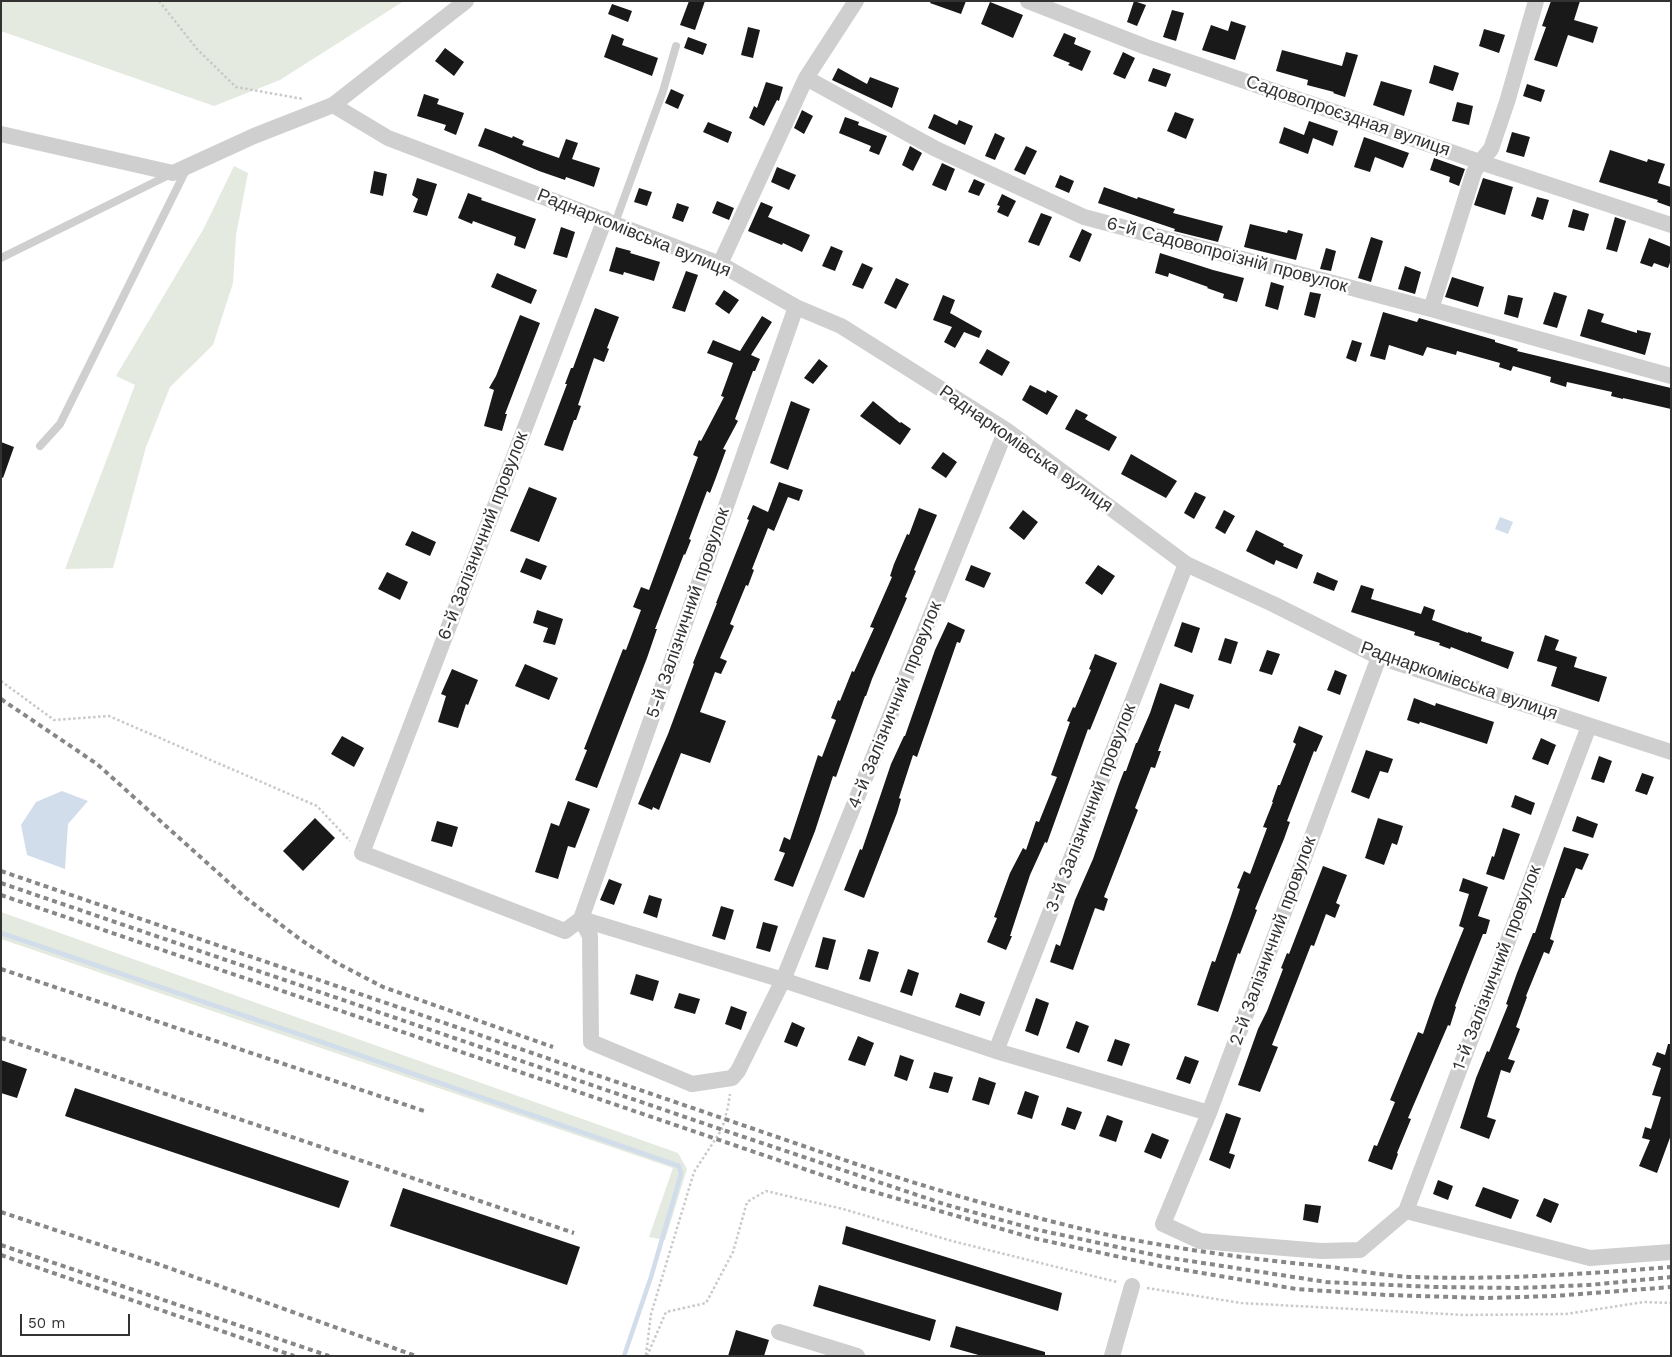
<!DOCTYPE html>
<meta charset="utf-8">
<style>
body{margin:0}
#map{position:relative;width:1672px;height:1357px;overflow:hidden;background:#fff;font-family:"Work Sans",sans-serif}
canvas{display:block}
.frame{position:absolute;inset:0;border:2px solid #323232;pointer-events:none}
.scale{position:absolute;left:20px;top:1314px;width:110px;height:22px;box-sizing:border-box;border:2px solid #323232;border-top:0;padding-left:6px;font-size:15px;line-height:18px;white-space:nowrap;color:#323232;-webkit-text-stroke:4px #fff;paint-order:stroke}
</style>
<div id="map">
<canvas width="1672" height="1357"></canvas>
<div class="frame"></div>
<div class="scale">50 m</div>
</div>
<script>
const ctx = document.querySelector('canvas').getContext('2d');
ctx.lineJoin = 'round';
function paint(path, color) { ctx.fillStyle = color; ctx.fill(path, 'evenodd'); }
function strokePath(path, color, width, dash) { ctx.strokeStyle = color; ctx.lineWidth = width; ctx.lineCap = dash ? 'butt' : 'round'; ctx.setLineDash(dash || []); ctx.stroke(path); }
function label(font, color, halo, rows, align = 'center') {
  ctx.font = font + ' "Work Sans",sans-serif'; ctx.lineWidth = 5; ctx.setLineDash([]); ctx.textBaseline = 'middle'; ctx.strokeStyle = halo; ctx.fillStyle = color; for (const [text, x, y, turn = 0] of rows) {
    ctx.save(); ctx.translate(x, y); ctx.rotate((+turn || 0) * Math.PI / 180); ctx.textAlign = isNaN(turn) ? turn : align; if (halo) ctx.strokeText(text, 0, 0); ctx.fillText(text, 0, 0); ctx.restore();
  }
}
paint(new Path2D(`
 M1,1h403l-124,79 -66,26 -213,-75z
 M234,166l14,7 -12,62 -3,48 -20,62 -43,42 -24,60 -33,121 -48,1 70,-184 -19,-9 88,-148z
 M1,912l677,241 9,16 -22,71 -16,-3 24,-69 -672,-229z`), '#e4eadf');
paint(new Path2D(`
 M1500,517l13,5 -5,12 -13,-5z
 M62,791l26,10 -20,23 -3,45 -38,-14 -6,-30 15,-23z`), '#d1ddea');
strokePath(new Path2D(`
 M1,933l309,105 369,128 2,8 -30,103 -27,79`), '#d1ddea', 4.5);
paint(new Path2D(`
 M689,1h16l-10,29 -15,-5z
 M931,1h35l-5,13 -31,-11z
 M1134,1l12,4 -9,21 -10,-4z
 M1551,1h29l-6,19 24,7 -5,16 -25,-8 -11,32 -23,-7 12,-33 -4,-1z
 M990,2l33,13 -10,23 -32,-14z
 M612,4l20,7 -4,11 -20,-8z
 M1172,10l12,3 -8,28 -13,-4z
 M1231,21l15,5 -11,34 -33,-10 9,-25 17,6z
 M748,27l12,3 -7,28 -12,-3z
 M1484,29l21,6 -6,18 -20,-7z
 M1064,33l12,5 -2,6 17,7 -9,20 -14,-6 2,-2 -17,-7z
 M612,34l12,5 -2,6 36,13 -6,18 -48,-19z
 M688,37l19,7 -4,11 -19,-7z
 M445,48l19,14 -10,14 -19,-15z
 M1282,50l60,16 4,-14 12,3 -13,42 -12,-4 1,-1 -27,-7 1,-5 -32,-9z
 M1123,52l12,6 -10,21 -12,-5z
 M1434,65l25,8 -6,18 -24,-8z
 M838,68l29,16 3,-7 29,11 -7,20 -60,-28z
 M1153,68l18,6 -5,13 -18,-6z
 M1381,81l31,9 -8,26 -31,-11z
 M766,82l17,5 -4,14 -2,-1 -13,26 -15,-8 5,-12 3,2z
 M1527,84l18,6 -4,12 -18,-6z
 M671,89l13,6 -6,14 -13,-6z
 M424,94l15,5 -2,5 27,9 -8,22 -12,-5 2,-5 -29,-9z
 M1457,102l16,4 -4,19 -17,-4z
 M802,110l11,6 -9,18 -10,-6z
 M1175,112l19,7 -8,20 -19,-8z
 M934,114l23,11 2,-5 14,6 -8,19 -37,-17z
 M845,117l14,5 -1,3 29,11 -8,19 -10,-4 2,-5 -32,-13z
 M1309,121l29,10 -5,15 -20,-8 -5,16 -29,-11 5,-16 20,8z
 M708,122l24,10 -4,11 -25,-11z
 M485,128l27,10 1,-2 11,5 -2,4 37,13 7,-19 12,4 -6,16 28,9 -6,19 -28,-10 -1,3 -26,-9 -47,-20 -14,-5z
 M1512,132l18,5 -6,20 -18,-5z
 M995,133l10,5 -10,22 -10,-4z
 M1364,137l45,16 -6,15 -28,-11 -5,15 -16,-5z
 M910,146l12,7 -9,18 -11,-6z
 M1026,146l11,5 -12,24 -11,-5z
 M1610,150l37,12 1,-3 17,5 -7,19 13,4v20l-14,-5 1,-2 -59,-18z
 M1434,158l31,11 -6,17 -10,-4 1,-5 -20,-7z
 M942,163l13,6 -9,22 -14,-6z
 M777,167l19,8 -7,15 -18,-8z
 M374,171l13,3 -4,22 -13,-3z
 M1060,175l14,6 -5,12 -14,-6z
 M417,178l20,6 -10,32 -14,-4 5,-13 -6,-4z
 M1483,178l30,9 -8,28 -31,-10z
 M974,179l11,5 -6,12 -11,-4z
 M1104,187l33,12 1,-2 37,12 -2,4 50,13 -5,16 -44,-11 1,-2 -77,-26z
 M639,188l13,4 -5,14 -13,-4z
 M468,193l14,5 -1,2 55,19 -11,30 -11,-4 2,-8 -43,-16 -1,3 -14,-6z
 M1002,194l14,7 -8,16 -11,-5 3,-6 -3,-1z
 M1537,197l12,3 -6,20 -12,-4z
 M717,201l17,7 -5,12 -17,-7z
 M761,202l12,5 -5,10 42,18 -8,17 -19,-9 -1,2 -34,-14z
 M677,203l12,4 -6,15 -11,-4z
 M1573,209l16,5 -5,17 -16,-4z
 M1041,213l11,4 -13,29 -11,-4z
 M1615,217l11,4 -9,31 -11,-3z
 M1250,224l37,9 1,-3 15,4 -7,26 -52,-13z
 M561,227l14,5 -8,26 -14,-4z
 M1082,229l10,5 -12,28 -11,-5z
 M1371,237l12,4 -12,41 -13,-4z
 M1649,238l22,9v13l-3,8 -14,-5 -2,4 -12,-4z
 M831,246l12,5 -8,20 -13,-5z
 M616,247l15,4 -1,2 30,9 -6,19 -30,-9 -1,3 -14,-4z
 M1326,248l10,3 -5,20 -11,-2z
 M1160,253l53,17 31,8 -7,24 -14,-4 1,-4 -17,-6 1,-1 -39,-14 -1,4 -13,-4z
 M862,263l11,5 -10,21 -11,-4z
 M1405,266l16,6 -6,22 -17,-5z
 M686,271l12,4 -13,37 -13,-4z
 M497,273l40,17 -6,14 -40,-17z
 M1452,277l32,10 -6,20 -33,-10z
 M896,278l13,6 -13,25 -12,-6z
 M1271,282l13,4 -6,24 -13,-4z
 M724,290l15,10 -10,14 -14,-10z
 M1310,292l11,2 -6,24 -11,-3z
 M1554,292l13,4 -10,32 -14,-4z
 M943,295l12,5 -5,13 32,18 -3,7 -15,-6 -9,16 -11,-6 8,-15 -19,-7z
 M1508,295l15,3 -5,20 -14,-4z
 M595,308l24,9 -12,31 2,1 -5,13 -10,-4 -16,47 3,1 -5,14h-2l-11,31 -19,-6 23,-61h-2l6,-16h2z
 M1588,309l16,5 -3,8 36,11v-3l14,3 -6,22 -65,-19z
 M1383,312l34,10 2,-4 76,22v2l23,7 -1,2 154,37v21l-48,-11v1l-12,-3 1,-4 -45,-10 -1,5 -16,-5 1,-5 -38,-11 -2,5 -12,-4 1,-4 -43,-12 -1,4 -29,-8 -4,9 -34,-11 -4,15 -15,-4z
 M520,315l20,8 -35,91h2l-5,17 -18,-5 10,-36 -5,-2 7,-12z
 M762,316l10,6 -21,33 9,4 -5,12h-2l-18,48 3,2 -15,28 3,1 -11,30 -5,13 -3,-2 -18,48 2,1 -6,15 -1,-1 -29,75h2l-10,29 -50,130 -22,-8 12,-30 -3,-1 39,-100 3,1 15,-40 -8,-3 8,-20 8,3 49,-133 -5,-2 6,-15 2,1 23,-44 -3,-1 12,-33 -26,-10 6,-13 27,11z
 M1352,340l10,3 -6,19 -10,-4z
 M987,349l23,13 -8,14 -23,-13z
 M819,359l9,7 -15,18 -9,-6z
 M1030,385l16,8 1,-3 11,6 -11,19 -25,-15z
 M791,401l19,8 -22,61 -18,-7z
 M873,401l27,22 1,-1 10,7 -11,16 -40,-29z
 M1076,409l12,6 -3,4 32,18 -8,14 -44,-22z
 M1,442l13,5 -11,31 -2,-1z
 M943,452l14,10 -11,16 -15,-10z
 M1131,454l46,27 -11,17 -45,-24z
 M779,482l24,8 -4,11 -11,-4 -14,34 -6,-3 -16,41 2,1 -6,16 -2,-1 -16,39 4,2 -14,32 7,3 -6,13 -6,-2 -15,40 26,9 -16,42 -29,-10 -22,57 -6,-3 -1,3 -14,-6 30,-70 26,-70 -1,-1 24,-60h-1l33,-83 -2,-1 6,-14 15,7z
 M529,487l28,11 -18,44 -29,-11z
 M1195,492l11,5 -12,22 -10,-6z
 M919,508l18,7 -23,55 2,1 -11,26 2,1 -35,81 -6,17h-1l-29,81 -3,-1 -18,55 -22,56 -19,-7 11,-27 -6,-2 5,-14 6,3 28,-85 4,2 14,-37 -5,-2 7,-18 2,1 12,-30 2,1 20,-44 -4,-1 22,-50 -2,-1 4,-12 13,-30 2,1z
 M1023,510l15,12 -14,18 -15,-12z
 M1224,510l11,6 -10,18 -10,-6z
 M1256,530l28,14 -1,2 20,9 -6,14 -21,-9 -2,5 -28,-14z
 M412,531l24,11 -6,14 -25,-11z
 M526,558l21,8 -6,14 -21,-8z
 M971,565l20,8 -7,15 -19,-8z
 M1098,565l17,11 -13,19 -17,-12z
 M387,572l21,10 -8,18 -22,-11z
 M1317,572l21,9 -4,10 -21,-8z
 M1361,585l13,4 -3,10 50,15 3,-8 11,4 -3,10 36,13v-1l14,5 -1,4 33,11 -6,17 -57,-22 -1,2 -11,-4 1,-2 -26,-8 1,-3 -64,-20z
 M537,610l26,9 -8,26 -12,-3 5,-14 -15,-5z
 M948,622l17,8 -5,13 -3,-1 -40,115 -4,-2 -14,43 2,1 -4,14 -33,85 -20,-8 16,-41 2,1 29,-86 13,-28h1l30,-86z
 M1182,622l18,6 -8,25 -18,-7z
 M1545,635l14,5 -4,10 22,7 -3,10 33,10 -8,25 -48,-16 6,-19 -20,-6z
 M1225,638l13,4 -7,22 -13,-4z
 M1267,650l13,4 -8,21 -13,-4z
 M1095,654l22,9 -27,67 -2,-1 -41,114 -2,-1 -15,33 -20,61h2l-6,14 -19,-8 10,-24 -3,-1 16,-44 13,-25 3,2 10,-29 3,1 18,-45 -6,-2 19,-53 -3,-1 6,-14 2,1 16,-38 -2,-1z
 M525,664l33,14 -9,22 -34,-14z
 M452,669l26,11 -10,25 -2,-1 -8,24 -20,-6 8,-26 -5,-2z
 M1335,670l12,5 -7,20 -13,-5z
 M1160,683l34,12 -5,14 -14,-5 -17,47h3l-6,17 -4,-1 -16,41 3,2 -34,87 4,2 -4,12 -9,-3 -22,62 -23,-8 6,-18 4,2 15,-46 18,-41 26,-75 5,-13h2l10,-28h1l13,-30z
 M1414,698l21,8 1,-3 58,19 -7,22 -67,-22 -1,2 -12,-4z
 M1299,726l24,10 -7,16 -2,-1 -27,70 3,1 -6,17 -29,70 2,1 -5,13 -12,31 -2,-1 -20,59 -21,-7 15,-44 3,1 16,-46 9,-27 -3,-1 7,-17 6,3 17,-46 -4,-1 10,-25h-1l6,-17h2l16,-41 -3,-2z
 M342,736l22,12 -10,19 -23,-13z
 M1541,738l15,7 -8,20 -16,-6z
 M1366,750l27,9 -5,14 -8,-2 -11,28 -18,-7z
 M1599,756l13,5 -8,22 -13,-4z
 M1642,773l12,4 -7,18 -12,-4z
 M1515,795l20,8 -4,12 -20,-8z
 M568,801l22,8 -15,39 -7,-2 -10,33 -23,-7 16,-49 8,3z
 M1577,816l21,8 -5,14 -21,-7z
 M315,818l20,20 -32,33 -20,-20z
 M1378,818l25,8 -6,19 -5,-2 -8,22 -19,-7z
 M437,821l21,6 -6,20 -21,-6z
 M1503,828l17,6 -16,46 -18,-6 6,-18 2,1z
 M1564,847l25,7 -7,16 -6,-2 -12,30h-2l-12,41 4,2 -5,13 -5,-2 -18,44 1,1 -11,30 4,2 -12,30 7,2 -5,12 -9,-3 -14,47 9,3 -7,19 -29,-11 16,-50 11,-27 2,1 19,-47 -2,-1 11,-31 16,-40h2z
 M1323,866l24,9 -11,28 4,2 -5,13 -9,-4 -12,32 -3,-1 -39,100 6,2 -18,45 -22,-7 20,-56 9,-18 16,-42 -2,-1 6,-15 2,1z
 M1463,878l25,9 -10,29 12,4 -4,14h-3l-17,43 -11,29 1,1 -6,19 -2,-1 -40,93 3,1 -14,34 1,1 -6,16 -24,-9 6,-16 3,1 18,-44 -5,-2 28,-68 5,2 12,-35 29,-71 -5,-2 10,-32 -10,-3z
 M609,879l13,5 -8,21 -14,-5z
 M649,895l13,4 -5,19 -14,-5z
 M721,906l13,4 -9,30 -13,-4z
 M763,922l15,4 -8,26 -14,-4z
 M823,937l13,3 -8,30 -13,-3z
 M868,949l11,3 -9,30 -11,-3z
 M908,969l11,4 -7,23 -12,-4z
 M636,974l23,7 -6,20 -23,-7z
 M679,993l21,6 -5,15 -21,-6z
 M960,993l25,9 -5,14 -25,-9z
 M1036,998l13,5 -11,33 -13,-5z
 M731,1006l16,6 -6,18 -16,-6z
 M1076,1021l13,5 -10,27 -13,-5z
 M792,1022l13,6 -8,19 -13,-5z
 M858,1036l16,7 -9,23 -17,-6z
 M1115,1039l15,5 -8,22 -15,-5z
 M1668,1044h3v91l-14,38 -18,-7 11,-26 -8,-2 3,-11 6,2 10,-32 -9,-2 9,-27 -9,-3 5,-13 8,3z
 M900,1055l14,5 -7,21 -13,-5z
 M1185,1056l14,5 -9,23 -14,-5z
 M1,1060l26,9 -10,29 -16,-5z
 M934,1072l19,5 -5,16 -19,-5z
 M979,1077l17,6 -7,22 -17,-5z
 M75,1088l274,93 -10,27 -274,-92z
 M1025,1091l14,5 -7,23 -15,-5z
 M1067,1107l15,5 -7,18 -14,-5z
 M1226,1113l15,5 -12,35 6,2 -5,14 -21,-9z
 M1107,1115l16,6 -7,21 -17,-6z
 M1152,1133l17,7 -8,19 -17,-7z
 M1438,1180l15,6 -5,14 -15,-6z
 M1483,1187l36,13 -8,19 -36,-13z
 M403,1188l177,59 -13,38 -177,-59z
 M1544,1198l15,6 -8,19 -15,-7z
 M1305,1204l16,2 -3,17 -15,-3z
 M846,1226l216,67 -4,18 -216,-67z
 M819,1285l117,35 -6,21 -117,-35z
 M956,1326l89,26v4h-63l-32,-9z
 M736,1330l33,10 -5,16h-36z`), '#191919');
strokePath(new Path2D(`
 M159,1l38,48 39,38 67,12
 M1,681l53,39 55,-4 208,90 33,35
 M1147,1288l94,15 224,12 101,-1 78,-12 27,1
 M646,1355l5,-41 43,-142 28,-43 6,-22 2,-13
 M647,1356l19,-44 40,-9 27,-51 14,-50 19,-11 77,18 109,32 165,41`), '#c9c9c9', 2.5, [2.5, 2.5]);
strokePath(new Path2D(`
 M615,223l48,-132 13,-45
 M1,258l170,-84
 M40,446l20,-22 126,-254`), '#cfcfcf', 8);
strokePath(new Path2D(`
 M1028,1l118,46 334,115 191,63
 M806,78l130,71 148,68 347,92 240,67
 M333,105l55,33 332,126 76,43 45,19 165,104 180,134 87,40 106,53 292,95
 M1,134l172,39 81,-37 79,-31 133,-104
 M605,219l-243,634 203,78 16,-12 202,61 213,71 213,62
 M720,264l86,-186 50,-77
 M796,307l-215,612 9,17 1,106 101,42 40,-6 6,-7 45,-91 223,-550
 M1431,309l43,-137 6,-10 11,-13 16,-47 29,-101
 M1379,657l-170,456 -46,111 37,17 121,10 39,-1 46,-39 184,47 81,-6
 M996,1051l190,-487
 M1406,1211l183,-485
 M779,1332l78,24
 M1112,1356l20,-70`), '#cfcfcf', 16);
strokePath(new Path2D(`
 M1,699l96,65 149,134 55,42 36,23 46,24 170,60
 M1,871l855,293c82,27 164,51 248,70 72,15 145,25 218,32 30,3 61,10 91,11 86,3 172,-3 258,-10
 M1,883l725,248 221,74 87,24 130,28 162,25 108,5 84,1 71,-3 82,-8
 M1,895l856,292 176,51 128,28 135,23 90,6 100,3 68,-2 117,-9
 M1,969l423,142
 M1,1038l573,195
 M1,1212l154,51 261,93
 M1,1245l328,111
 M1,1255l293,101`), '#878787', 4, [5, 4]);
label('18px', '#323232', '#fff', [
 ["Садовопроєздная вулиця",1348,116,19],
 ["Раднаркомівська вулиця",634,233,22],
 ["6-й Садовопроїзній провулок",1227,255,15],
 ["Раднаркомівська вулиця",1026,449,35],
 ["6-й Залізничний провулок",483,536,-69],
 ["5-й Залізничний провулок",688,613,-71],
 ["Раднаркомівська вулиця",1459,681,19],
 ["4-й Залізничний провулок",895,705,-68],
 ["3-й Залізничний провулок",1091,808,-69],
 ["2-й Залізничний провулок",1273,941,-70],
 ["1-й Залізничний провулок",1497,968,-69]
]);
</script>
